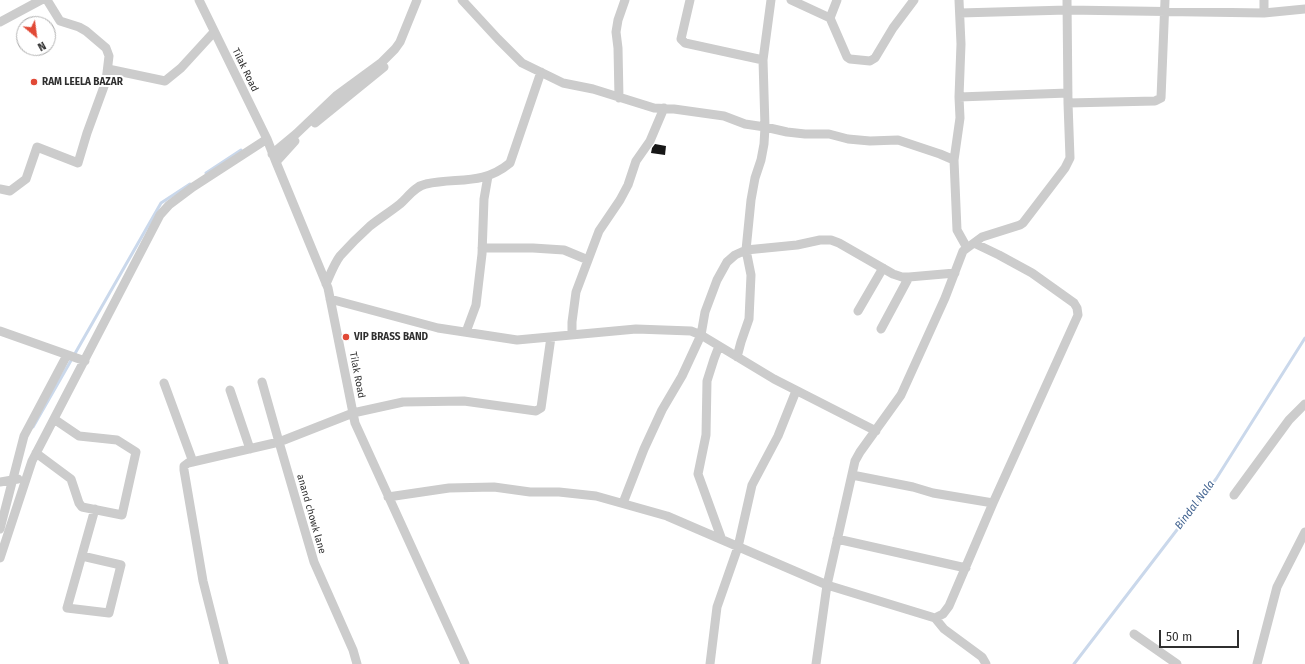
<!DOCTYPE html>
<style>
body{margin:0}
#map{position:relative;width:1305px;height:664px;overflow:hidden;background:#fff;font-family:"Fira Sans",sans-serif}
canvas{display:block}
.north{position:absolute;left:16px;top:16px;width:40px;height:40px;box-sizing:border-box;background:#fff;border:1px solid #acacac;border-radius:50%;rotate:151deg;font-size:11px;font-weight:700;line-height:16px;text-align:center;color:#2f2f2f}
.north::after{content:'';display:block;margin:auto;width:14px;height:18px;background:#e14936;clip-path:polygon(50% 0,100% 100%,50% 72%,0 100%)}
.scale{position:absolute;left:1159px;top:630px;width:80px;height:18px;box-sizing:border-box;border:2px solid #2f2f2f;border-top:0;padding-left:5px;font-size:12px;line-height:14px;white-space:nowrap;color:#2f2f2f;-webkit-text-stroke:3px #fff;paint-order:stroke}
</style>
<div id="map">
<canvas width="1305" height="664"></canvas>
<div class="north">N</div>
<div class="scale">50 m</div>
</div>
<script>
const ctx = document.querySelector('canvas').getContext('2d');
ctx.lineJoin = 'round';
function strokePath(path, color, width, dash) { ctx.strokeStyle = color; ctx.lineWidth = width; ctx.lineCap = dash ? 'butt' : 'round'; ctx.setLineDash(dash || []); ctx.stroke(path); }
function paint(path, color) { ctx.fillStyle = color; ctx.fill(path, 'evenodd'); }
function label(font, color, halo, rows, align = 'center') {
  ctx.font = font + ' "Fira Sans",sans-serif'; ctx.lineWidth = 4; ctx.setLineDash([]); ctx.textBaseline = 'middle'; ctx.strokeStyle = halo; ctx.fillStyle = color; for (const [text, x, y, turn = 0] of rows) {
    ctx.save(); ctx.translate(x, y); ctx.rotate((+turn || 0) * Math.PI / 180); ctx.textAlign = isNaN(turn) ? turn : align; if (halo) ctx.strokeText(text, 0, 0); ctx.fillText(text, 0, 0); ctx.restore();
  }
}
strokePath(new Path2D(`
 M206,173l35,-23
 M33,427l128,-224 29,-19
 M1074,664l142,-185 89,-141`), '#cad8eb', 3);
paint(new Path2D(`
 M655,144l11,2 -1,9 -14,-2 1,-5z`), '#161616');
strokePath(new Path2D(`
 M199,0l68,139 9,23 52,126 27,135 110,241
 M462,0l36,39 24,24 41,20 30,6 61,19 20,1 50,7 21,8 20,3 22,5 18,2h24l19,5 22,2 28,-1 42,14 14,6
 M690,0l-9,39 4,4 78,17
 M791,0l39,18 7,-18
 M959,0l2,44 -2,53 1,21 -6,42 3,70 10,18
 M960,13l107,-3 197,3 41,-4
 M1264,13v-13
 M830,18l17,39 3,2 20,2 5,-3 18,-30 21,-28
 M0,22l41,-22
 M108,69l57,12 16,-13 33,-36
 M959,97l109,-4
 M619,98l-1,-50 -2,-16 2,-12 7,-20
 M1068,103l87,-2 6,-3 4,-98
 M315,123l69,-56
 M272,154l24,-20 40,-38 45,-33 14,-14 5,-7 17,-42
 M276,162l19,-21
 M0,189l10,2 16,-12 11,-32 41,16 9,-30 19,-52 3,-25 -3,-8 -20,-17 -7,-4 -19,-6 -13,-21
 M482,248h51l31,2 24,10
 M326,284c4,-9 8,-20 14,-28 9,-10 20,-21 30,-30 10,-8 20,-14 30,-22 8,-7 15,-18 26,-20 32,-7 56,2 84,-21l31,-91
 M330,299l108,29 79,12 119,-11 55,2 10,4 73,44 102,52
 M858,311l25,-43
 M881,329l28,-52
 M0,331l85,30
 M466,332l10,-27 6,-51 2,-55 4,-23
 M572,335v-13l4,-30 23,-61 21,-31 8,-15 8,-24 14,-20 14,-33
 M719,346l-5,13 -7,22 -1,54 -8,39 24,66
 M737,357l4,-15 8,-23 2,-44 -5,-25 5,-50 4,-22 6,-18 3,-16 1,-17 -2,-67 8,-60
 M164,383l29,79
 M230,390l20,59
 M36,453l35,26 8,24 3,4 40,8 14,-63 -19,-12 -38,-4 -25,-17
 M852,475l61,12 20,6 60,10
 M0,482l18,-3
 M1234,495l55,-75 16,-16
 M388,497l61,-9 45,-1 36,5h29l37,4 71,20 160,69 108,33 9,11 38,28 4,7
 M623,503l21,-54 18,-39 20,-34 19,-41 4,-23 12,-32 10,-18 8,-7 11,-5 51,-5 23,-5h11l8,3 54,31 9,3h7l46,-4
 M0,529l24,-93 43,-81
 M837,539l129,29
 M82,556l39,9 -12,48 -42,-5 28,-99
 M0,558l32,-97 128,-246 9,-10 24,-18 74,-48
 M935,618l8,-4 6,-8 44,-103 85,-188 -1,-7 -3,-5 -42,-30 -33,-18 -25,-12
 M1134,634l43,30
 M224,664l-21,-83 -19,-111v-4l4,-3 91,-21 -17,-60
 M357,664l-4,-14 -39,-88 -35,-120 74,-29 50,-11 61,-1 72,10 5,-3 10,-71
 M710,664l7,-57 21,-60 14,-62 26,-49 18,-45
 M816,664l11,-79 28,-124 5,-9 41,-57 44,-97 18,-47 19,-14 38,-12 3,-2 42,-55 5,-10 -2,-55 -1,-103
 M1257,664l20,-77 28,-55`), '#ccc', 9);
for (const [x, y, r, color] of [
 [34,82,4,"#e14936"],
 [346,337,4,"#e14936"]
]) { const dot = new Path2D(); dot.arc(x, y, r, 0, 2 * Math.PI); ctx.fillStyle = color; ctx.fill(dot); strokePath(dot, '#fff', 1.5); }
label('10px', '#2f2f2f', '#fff', [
 ["Tilak Road",245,70,64],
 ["Tilak Road",357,375,79],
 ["anand chowk lane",311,514,74]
]);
label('bold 10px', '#2f2f2f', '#fff', [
 ["RAM LEELA BAZAR",42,82],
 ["VIP BRASS BAND",354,337]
], 'left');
label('italic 11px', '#3f618f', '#fff', [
 ["Bindal Nala",1195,505,-53]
]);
</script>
